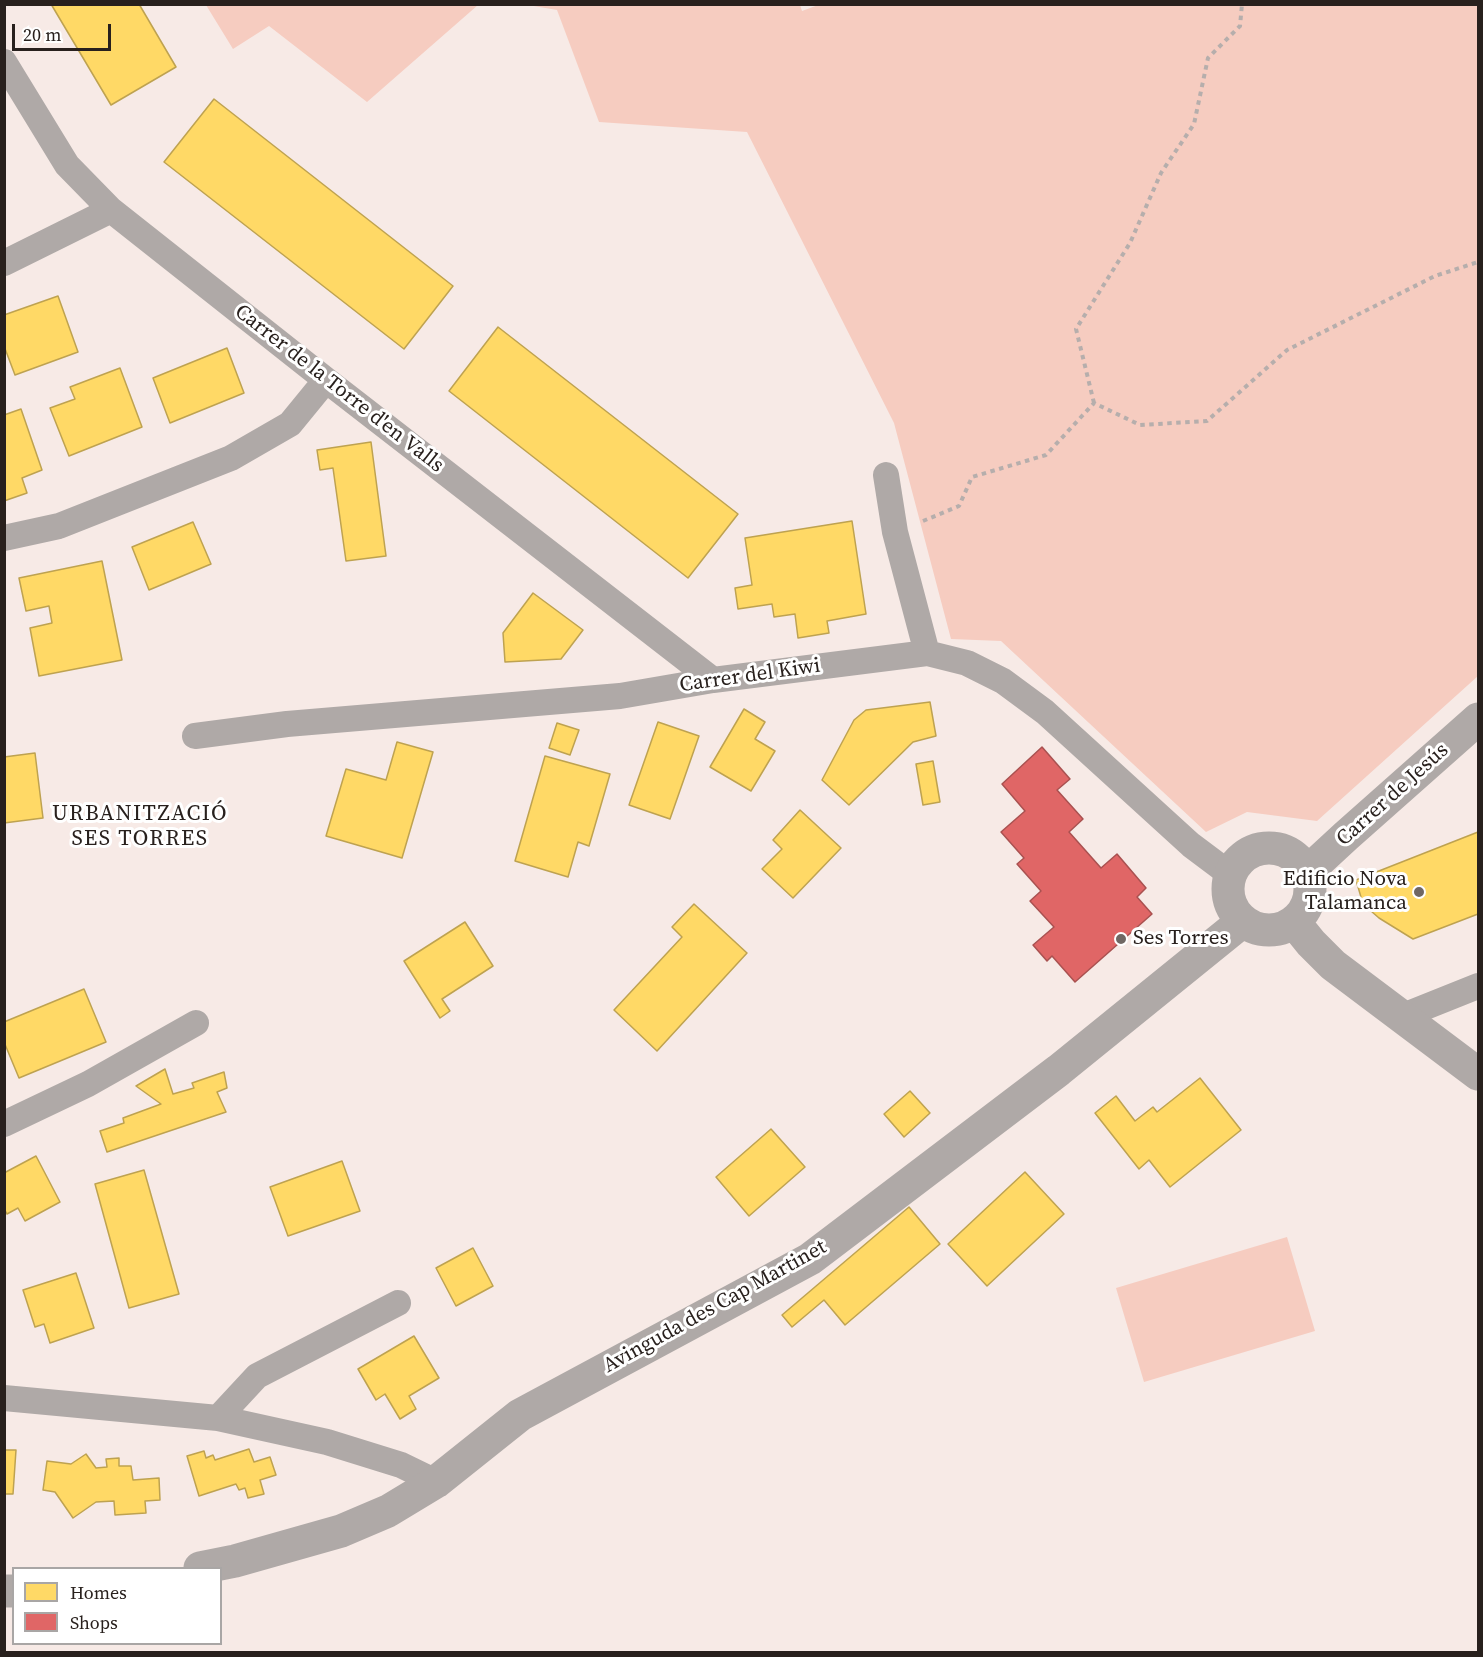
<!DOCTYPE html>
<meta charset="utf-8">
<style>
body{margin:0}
#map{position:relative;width:1483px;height:1657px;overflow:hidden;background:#f7eae6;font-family:"Source Serif 4",serif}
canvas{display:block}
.frame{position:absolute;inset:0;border:6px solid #28201d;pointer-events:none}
.legend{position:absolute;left:12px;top:1567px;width:210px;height:78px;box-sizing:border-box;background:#fff;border:2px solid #a9a6a5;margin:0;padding:8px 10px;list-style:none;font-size:18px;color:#28201d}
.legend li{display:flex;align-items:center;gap:12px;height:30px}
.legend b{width:30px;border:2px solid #a9a6a5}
.scale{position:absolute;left:12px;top:24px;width:99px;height:27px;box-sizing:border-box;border:3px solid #28201d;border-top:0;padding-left:8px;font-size:18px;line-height:21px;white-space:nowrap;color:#28201d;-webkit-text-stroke:4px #fff;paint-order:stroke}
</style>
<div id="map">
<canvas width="1483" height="1657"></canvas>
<div class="frame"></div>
<ul class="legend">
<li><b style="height:16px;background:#ffd966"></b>Homes</li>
<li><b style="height:16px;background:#e06666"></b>Shops</li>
</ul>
<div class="scale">20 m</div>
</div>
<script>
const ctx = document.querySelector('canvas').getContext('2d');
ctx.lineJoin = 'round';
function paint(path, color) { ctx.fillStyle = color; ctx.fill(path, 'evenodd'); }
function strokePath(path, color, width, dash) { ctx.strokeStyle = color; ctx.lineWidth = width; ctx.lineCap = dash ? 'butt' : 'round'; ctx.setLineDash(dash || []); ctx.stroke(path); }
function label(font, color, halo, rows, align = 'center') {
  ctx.font = font + ' "Source Serif 4",serif'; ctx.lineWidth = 6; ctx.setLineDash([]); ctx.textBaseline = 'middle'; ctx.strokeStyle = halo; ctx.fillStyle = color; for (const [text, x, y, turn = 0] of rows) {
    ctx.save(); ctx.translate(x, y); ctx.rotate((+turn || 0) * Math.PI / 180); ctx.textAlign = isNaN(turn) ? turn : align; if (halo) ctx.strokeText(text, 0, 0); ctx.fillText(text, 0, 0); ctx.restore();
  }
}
paint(new Path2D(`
 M206,5h272l-111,97 -98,-76 -36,23z
 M800,5l2,6 19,-7 657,1v671l-161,145 -70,-9 -41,20 -205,-191 -50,-2 -57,-216 -147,-291 -148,-10 -42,-112 -29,-5z
 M1287,1237l28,94 -171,51 -28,-94z`), '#f6ccc0');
const homes = new Path2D(`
 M51,4h88l37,63 -65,38z
 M214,99l239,187 -49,63 -240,-187z
 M58,296l20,56 -63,23 -11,-29v-31z
 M498,327l240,187 -50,64 -239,-187z
 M227,348l17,45 -74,30 -17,-45z
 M120,368l22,59 -73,29 -19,-48 25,-9 -5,-12z
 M21,409l21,61 -20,8 5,15 -23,8v-86z
 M371,442l15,114 -40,5 -13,-93 -13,2 -3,-20z
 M852,521l14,93 -39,7 2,12 -31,5 -3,-24 -21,3 -2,-13 -34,5 -3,-21 17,-3 -7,-47z
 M193,522l18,42 -62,26 -17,-43z
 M102,561l20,99 -83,16 -9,-48 22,-5 -3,-17 -23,5 -7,-33z
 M533,593l50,37 -22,29 -56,3 -2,-29z
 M930,702l6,34 -23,6 -64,63 -27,-25 32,-60 12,-10z
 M744,709l21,13 -10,17 20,12 -24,40 -41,-24z
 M658,722l41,14 -29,83 -41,-14z
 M557,723l22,7 -9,25 -21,-7z
 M397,742l36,10 -31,106 -76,-22 20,-67 40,11z
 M35,753l8,65 -39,5v-66z
 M545,756l65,18 -21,72 -11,-4 -10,35 -53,-16z
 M933,761l7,41 -17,3 -7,-41z
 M800,810l41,38 -48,50 -31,-29 20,-20 -9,-9z
 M1478,832v82l-65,25 -34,-21 -16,-14 -7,-24z
 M694,904l53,49 -90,98 -43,-41 68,-73 -10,-10z
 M465,922l28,44 -51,33 8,12 -10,7 -36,-57z
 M84,989l22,53 -87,36 -15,-36v-20z
 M165,1069l8,25 21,-6 -2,-5 32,-11 3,16 -10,4 9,20 -119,40 -7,-21 24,-8 -1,-5 38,-14 -25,-18z
 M1200,1078l41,52 -71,57 -21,-27 -10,9 -44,-56 21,-17 19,25 18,-14 4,5z
 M910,1091l20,22 -26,24 -20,-23z
 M771,1129l34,38 -56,49 -33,-39z
 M36,1156l24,46 -35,19 -7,-13 -11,6 -3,-5v-36z
 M342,1161l18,50 -72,25 -18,-49z
 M144,1170l35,124 -50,14 -34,-124z
 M1025,1172l39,42 -77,72 -39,-42z
 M909,1207l31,37 -95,81 -21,-25 -32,27 -10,-12z
 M473,1248l20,38 -37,20 -20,-38z
 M76,1273l18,55 -44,15 -6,-19 -9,3 -12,-37z
 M414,1336l25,42 -30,18 7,13 -16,10 -15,-25 -9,6 -18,-31z
 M249,1449l5,13 16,-5 6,18 -16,5 4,14 -16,4 -3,-10 -6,2 -3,-6 -37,12 -12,-40 17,-5 2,7 7,-3 2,5z
 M4,1450h12l-3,44h-9z
 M86,1454l10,14 11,-1 -1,-8 13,-1v8h12l2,14 26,-2 1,22 -15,1 1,12 -31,2 -1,-14 -18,1 -23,16 -18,-26 -12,-2 4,-29 24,3z`);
paint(homes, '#ffd966');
strokePath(homes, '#bea250', 1.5);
const shops = new Path2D(`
 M1042,747l28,32 -13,11 26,29 -14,13 32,36 16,-14 29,34 -9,9 15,17 -77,68 -23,-26 -5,5 -14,-16 21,-18 -24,-26 11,-10 -24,-27 7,-6 -23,-26 24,-21 -23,-27z`);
paint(shops, '#e06666');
strokePath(shops, '#a95150', 1.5);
strokePath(new Path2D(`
 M1094,403l-18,-74 54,-86 31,-70 33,-49 14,-66 32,-32 2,-22
 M923,521l36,-15 13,-29 74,-22 48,-52 46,22 67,-4 80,-71 148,-74 43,-14`), '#b6aeac', 4, [4.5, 4.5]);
strokePath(new Path2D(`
 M4,62l63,103 44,45 215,170 387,300
 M4,263l107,-53
 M886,475l9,57 32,121
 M4,538l55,-12 172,-68 59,-34 36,-44
 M195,736l92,-12 333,-28 93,-16 214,-27 40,10 36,18 42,31 146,133 40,30
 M1403,1016l75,-30
 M4,1124l84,-40 108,-61
 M4,1398l214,20 109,24 74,23 35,17
 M218,1418l39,-42 141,-73`), '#afa9a7', 26);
strokePath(new Path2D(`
 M1228 889a41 41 0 1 1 82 0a41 41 0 1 1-82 0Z
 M1307,872l39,-36 132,-117
 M1294,922l17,21 22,22 145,109
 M200,1568l35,-7 106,-30 47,-20 48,-29 84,-67 290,-156 249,-189 184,-149
 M4,1591h10`), '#afa9a7', 33);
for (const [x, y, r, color] of [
 [1419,892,6,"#706763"],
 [1121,939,6,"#706763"]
]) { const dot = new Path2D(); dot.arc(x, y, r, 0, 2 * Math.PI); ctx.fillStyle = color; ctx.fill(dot); strokePath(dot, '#fff', 2); }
label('21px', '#28201d', '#fff', [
 ["Carrer de la Torre d'en Valls",339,389,38],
 ["Carrer del Kiwi",750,676,-8],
 ["Carrer de Jesús",1393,795,-42],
 ["Avinguda des Cap Martinet",715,1307,-29]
]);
label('21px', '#28201d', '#fff', [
 ["Edificio Nova",1407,880],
 ["Talamanca",1407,904],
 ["Ses Torres",1133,939,"left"]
], 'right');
ctx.letterSpacing = '1.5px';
label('22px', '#28201d', '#fff', [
 ["URBANITZACIÓ",140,814],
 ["SES TORRES",140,839]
]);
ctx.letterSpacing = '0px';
</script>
